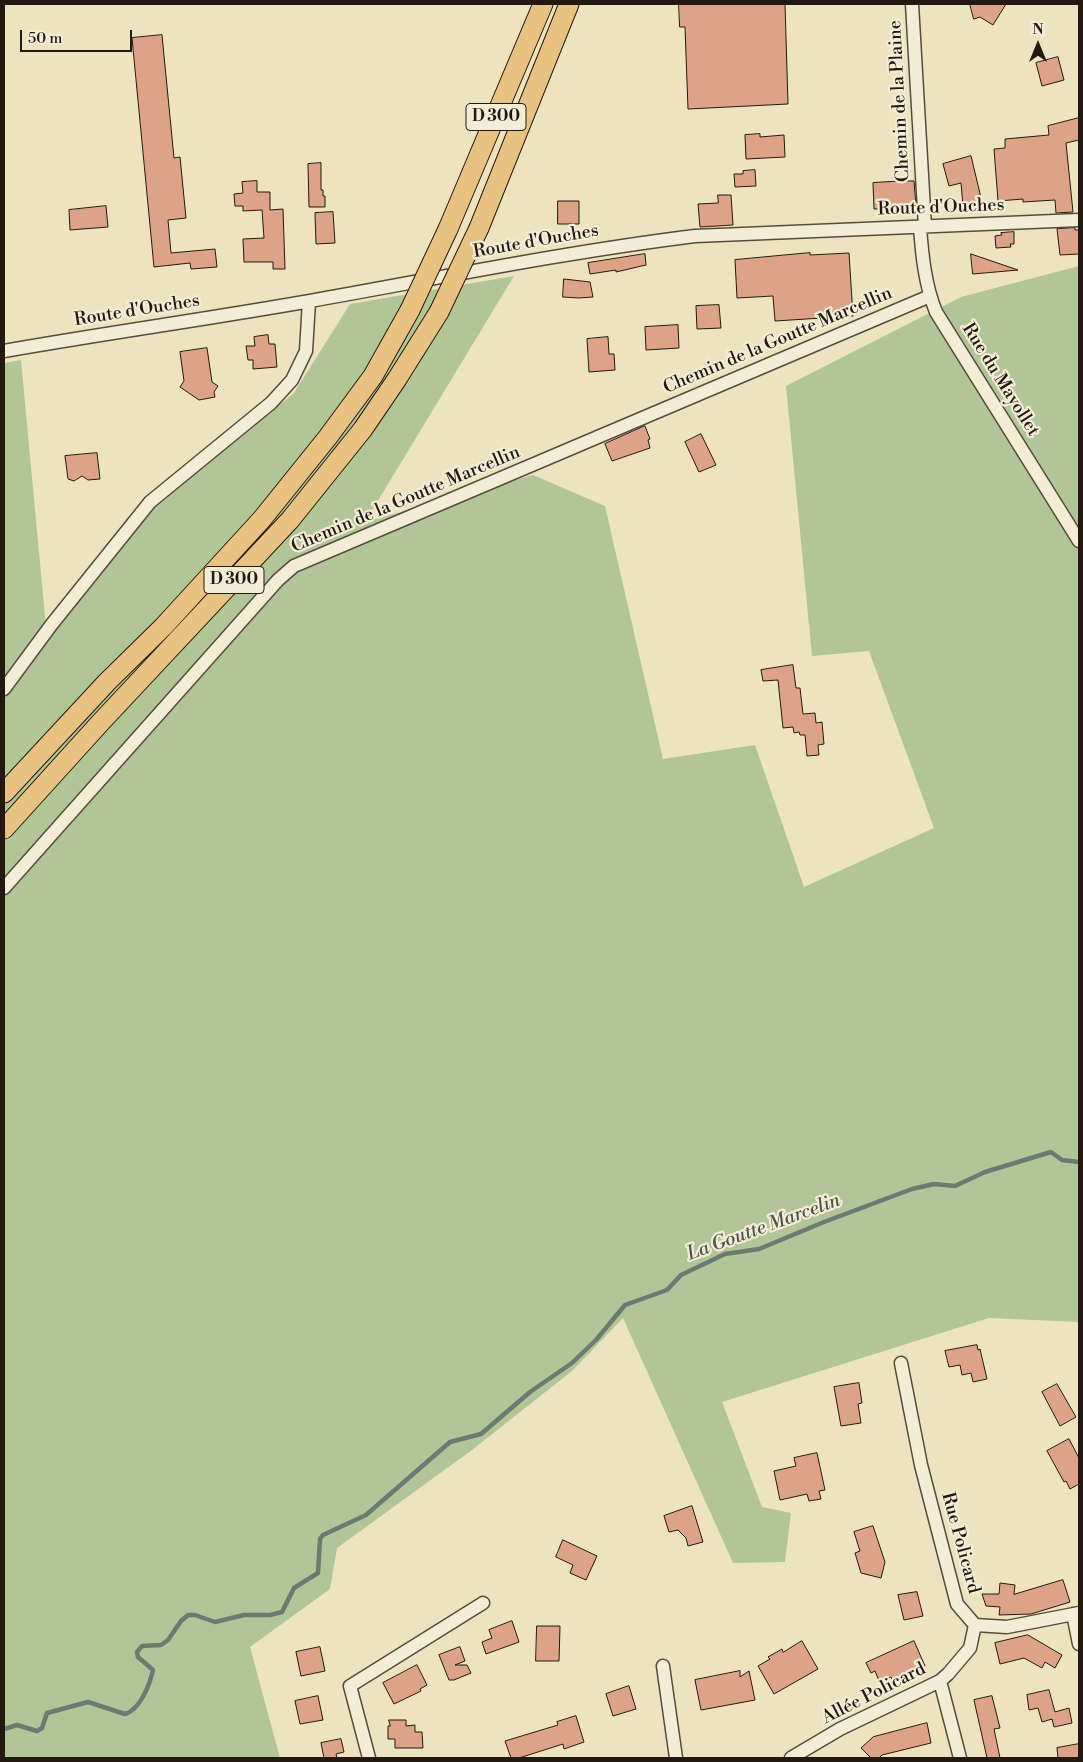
<!DOCTYPE html>
<meta charset="utf-8">
<style>
body{margin:0}
#map{position:relative;width:1083px;height:1762px;overflow:hidden;background:#eee3bf;font-family:"Libre Bodoni",serif}
canvas{display:block}
.frame{position:absolute;inset:0;border:5px solid #231911;pointer-events:none}
.north{position:absolute;left:1013px;top:20px;width:50px;height:50px;-webkit-text-stroke:4px #f4edd5;paint-order:stroke;rotate:0deg;font-size:14px;font-weight:700;line-height:20px;text-align:center;color:#231911}
.north::after{content:'';display:block;margin:auto;width:18px;height:22px;background:#231911;clip-path:polygon(50% 0,100% 100%,50% 72%,0 100%)}
.scale{position:absolute;left:20px;top:30px;width:112px;height:22px;box-sizing:border-box;border:2px solid #231911;border-top:0;padding-left:6px;font-size:15px;line-height:18px;white-space:nowrap;color:#231911;-webkit-text-stroke:4px #f4edd5;paint-order:stroke}
</style>
<div id="map">
<canvas width="1083" height="1762"></canvas>
<div class="frame"></div>
<div class="north">N</div>
<div class="scale">50 m</div>
</div>
<script>
const ctx = document.querySelector('canvas').getContext('2d');
ctx.lineJoin = 'round';
function paint(path, color) { ctx.fillStyle = color; ctx.fill(path, 'evenodd'); }
function strokePath(path, color, width, dash) { ctx.strokeStyle = color; ctx.lineWidth = width; ctx.lineCap = dash ? 'butt' : 'round'; ctx.setLineDash(dash || []); ctx.stroke(path); }
function label(font, color, halo, rows, align = 'center') {
  ctx.font = font + ' "Libre Bodoni",serif'; ctx.lineWidth = 4.5; ctx.setLineDash([]); ctx.textBaseline = 'middle'; ctx.strokeStyle = halo; ctx.fillStyle = color; for (const [text, x, y, turn = 0] of rows) {
    ctx.save(); ctx.translate(x, y); ctx.rotate((+turn || 0) * Math.PI / 180); ctx.textAlign = isNaN(turn) ? turn : align; if (halo) ctx.strokeText(text, 0, 0); ctx.fillText(text, 0, 0); ctx.restore();
  }
}
paint(new Path2D(`
 M1079,266v1056l-90,-4 -267,84 40,105 29,6 -6,49 -52,1 -110,-245 -51,53 -100,79 -135,98 -7,41 -80,58 30,111h-276v-1395l17,-3 26,278 106,-130 141,-115 56,-89 164,-28 -149,246 168,-47 72,31 58,253 92,-14 49,142 130,-59 -65,-177 -57,5 -26,-270 175,-89z`), '#b2c597');
strokePath(new Path2D(`
 M4,1729l13,-4 20,6 5,-3 5,-15 41,-11 37,12c15,-4 25,-30 28,-44l-15,-13 -1,-5 5,-6 19,-1 7,-5 13,-19 7,-6h7l20,7 29,-7h26l12,-3 12,-24 24,-15 2,-34 3,-4 43,-20 84,-73 31,-8 49,-42 42,-29 24,-23 29,-35 42,-15 14,-15 44,-21 34,-5 65,-27 88,-33 22,-5 21,2 30,-14 66,-20 11,8 17,2`), '#6a7c72', 4.5);
const building = new Path2D(`
 M679,4h106l3,100 -100,5 -3,-82h-5z
 M970,4h36l-13,21 -13,-8 -6,2z
 M162,35l12,123 6,-1 6,61 -18,2 3,33 44,-4 2,18 -26,2 -1,-6 -36,4 -22,-229z
 M1058,57l6,23 -22,6 -6,-23z
 M1079,118v22l-13,3 7,69 -17,1 -1,-13 -32,2v-3l-25,2 -4,-52 11,-1v-9l44,-4 -1,-9z
 M760,134v3l24,-2 1,22 -39,2 -1,-24z
 M971,156l12,50h-20l-2,-23 -12,3 -6,-22z
 M321,163v27h2v6h2v11h-16l-1,-43z
 M755,170l1,16 -21,1 -1,-13h9v-3z
 M257,181v11h13v18l13,-1 2,60h-12v-7h-29l-1,-23 21,-1 -2,-28 -19,1v-5h-8l-1,-12 9,-1 -1,-11z
 M900,181h14l2,26 -42,2 -1,-26z
 M718,195h13l2,30 -33,2 -2,-23 20,-1z
 M558,201h21v23h-21z
 M106,206l2,21 -38,3 -1,-20z
 M333,212l2,31 -19,1 -1,-31z
 M1075,228v2h4v24l-19,1 -3,-26z
 M1014,232v12h-4l1,3 -15,1 -1,-12 7,-1 -1,-2z
 M810,253v2l39,-2 4,63 -78,5 -2,-25 -36,2 -2,-38z
 M645,254l1,11 -30,7v-2l-26,4 -2,-11z
 M971,254l47,16 -45,4z
 M564,279l26,3 3,15 -14,1 -16,-1z
 M719,305l2,23 -24,1 -1,-23z
 M678,325l1,23 -33,2 -1,-23z
 M268,335l1,9h6l2,23 -24,2v-9h-5l-2,-14h9l-1,-9z
 M608,337l1,17h5l1,16 -26,2 -2,-33z
 M207,348l5,34 6,4 -4,6 1,5 -16,3 -19,-13 4,-6 -4,-29z
 M645,426l5,13 -2,1 2,8 -38,13 -7,-17z
 M701,434l15,31 -17,7 -14,-30z
 M97,453l3,26 -12,1 -6,-4 -8,5 -6,-2 -3,-23z
 M793,665l3,23h4l3,26 12,-1 1,10 6,-1 2,22 -6,1 1,10 -12,1 -2,-21h-5l-1,-3 -5,1 -1,-6 -10,1 -5,-48 -15,1 -2,-11z
 M977,1345l1,5 2,-1 7,30 -14,3 -2,-9 -9,2 -2,-10 -11,2 -4,-16z
 M859,1383l3,20 -4,1 3,19 -20,3 -7,-39z
 M1057,1384l19,33 -16,9 -18,-34z
 M1069,1439l10,19v26l-9,5 -4,-8 -2,1 -17,-31z
 M817,1453l8,37 -6,1 2,8 -12,2 -2,-7 -27,6 -6,-29 22,-5 -2,-8z
 M692,1506l11,36 -15,4 -2,-8 -8,-8 -9,2 -5,-16z
 M873,1526l12,36 -4,16 -20,-5 -6,-20 5,-2 -6,-19z
 M563,1540l34,16 -11,24 -16,-7 3,-8 -17,-8z
 M1063,1580l7,22 -39,12 -32,1 1,-8 -14,-1 -4,-12h17l1,-11 15,2 -1,9z
 M917,1592l6,24 -19,4 -6,-25z
 M512,1621l7,21 -33,12 -4,-12 10,-4 -3,-8z
 M537,1626h23l-1,35h-23z
 M1028,1635l34,20 -7,13 -10,-6 -3,6 -18,-10 -24,6 -5,-21z
 M802,1641l16,28 -44,25 -16,-28 12,-7 -2,-2 14,-8 1,3z
 M914,1641l11,25 -32,15 -2,-4 -11,6 -5,-12 -4,2 -5,-10z
 M320,1647l5,24 -24,5 -5,-24z
 M460,1647l5,14 -10,4h12l4,8 -17,7h-5l-10,-25z
 M417,1665l10,20 -7,4 1,2 -27,13 -11,-21z
 M740,1671v6l9,-6 6,29 -54,10 -6,-30z
 M629,1686l7,23 -23,7 -7,-22z
 M1049,1690l6,22 14,-4 3,15 -18,4 -2,-8 -10,3 -4,-14 -9,2 -2,-15z
 M318,1696l5,24 -23,4 -5,-23z
 M992,1696l8,32 -6,1 6,29h-13l-13,-58z
 M576,1716l8,26 -20,7 -1,-5 -44,14h-8l-6,-17 53,-16 -1,-3z
 M389,1720h17v6l9,-1v7h7l1,16h-28v-9h-7v-13h2z
 M927,1723l4,20 -49,12 -3,3h-8l-10,-10 12,-11z
 M341,1739l3,13 -8,2 1,4h-13l-3,-15z
 M1079,1744v14h-21l-1,-10z`);
paint(building, '#dca389');
strokePath(building, '#231911', 1);
const street = new Path2D(`
 M912,4l13,223
 M920,227c2,28 5,58 16,85l143,229
 M4,351c102,-18 204,-32 306,-50 129,-23 256,-49 385,-65l384,-16
 M4,689l48,-65 98,-122 121,-99 21,-23 14,-29 3,-50
 M4,888l274,-308 16,-14 636,-270
 M901,1363l20,102 36,139 18,21 32,2 72,-14
 M1073,1614l6,30
 M663,1666l13,92
 M940,1681l20,77
 M369,1758l-19,-72 133,-83
 M791,1758l49,-29 100,-48 8,-7 22,-26 5,-23`);
const primary = new Path2D(`
 M479,228l90,-224
 M448,229l95,-225
 M4,793l103,-111 56,-55 99,-108 66,-82 45,-61 37,-66
 M4,829l96,-106 190,-203 73,-91 34,-50 42,-67`);
strokePath(street, '#564c3c', 15);
strokePath(primary, '#231911', 21);
strokePath(street, '#f4edd5', 12);
strokePath(primary, '#e7c280', 19);
const primaryBridge = new Path2D(`
 M410,310l38,-81
 M439,312l40,-84`);
strokePath(primaryBridge, '#231911', 21, []);
strokePath(primaryBridge, '#e7c280', 19);
for (const [x, y, w] of [
 [496,117,60],
 [234,580,60]
]) { const box = new Path2D(); box.roundRect(x - w / 2, y - 13.5, w, 27, 4); ctx.fillStyle = '#f4edd5'; ctx.fill(box); strokePath(box, '#231911', 1); }
label('bold 16px', '#231911', null, [
 ["D 300",496,117],
 ["D 300",234,580]
]);
label('18px', '#231911', '#f4edd5', [
 ["Chemin de la Plaine",900,101,-93],
 ["Route d'Ouches",941,208,-2],
 ["Route d'Ouches",536,242,-10],
 ["Route d'Ouches",137,311,-9],
 ["Chemin de la Goutte Marcellin",778,341,-23],
 ["Rue du Mayollet",1000,380,58],
 ["Chemin de la Goutte Marcellin",406,500,-23],
 ["Rue Policard",960,1543,75],
 ["Allée Policard",874,1694,-27]
]);
label('italic 19px', '#4c534a', '#f4edd5', [
 ["La Goutte Marcelin",764,1228,-20]
]);
</script>
